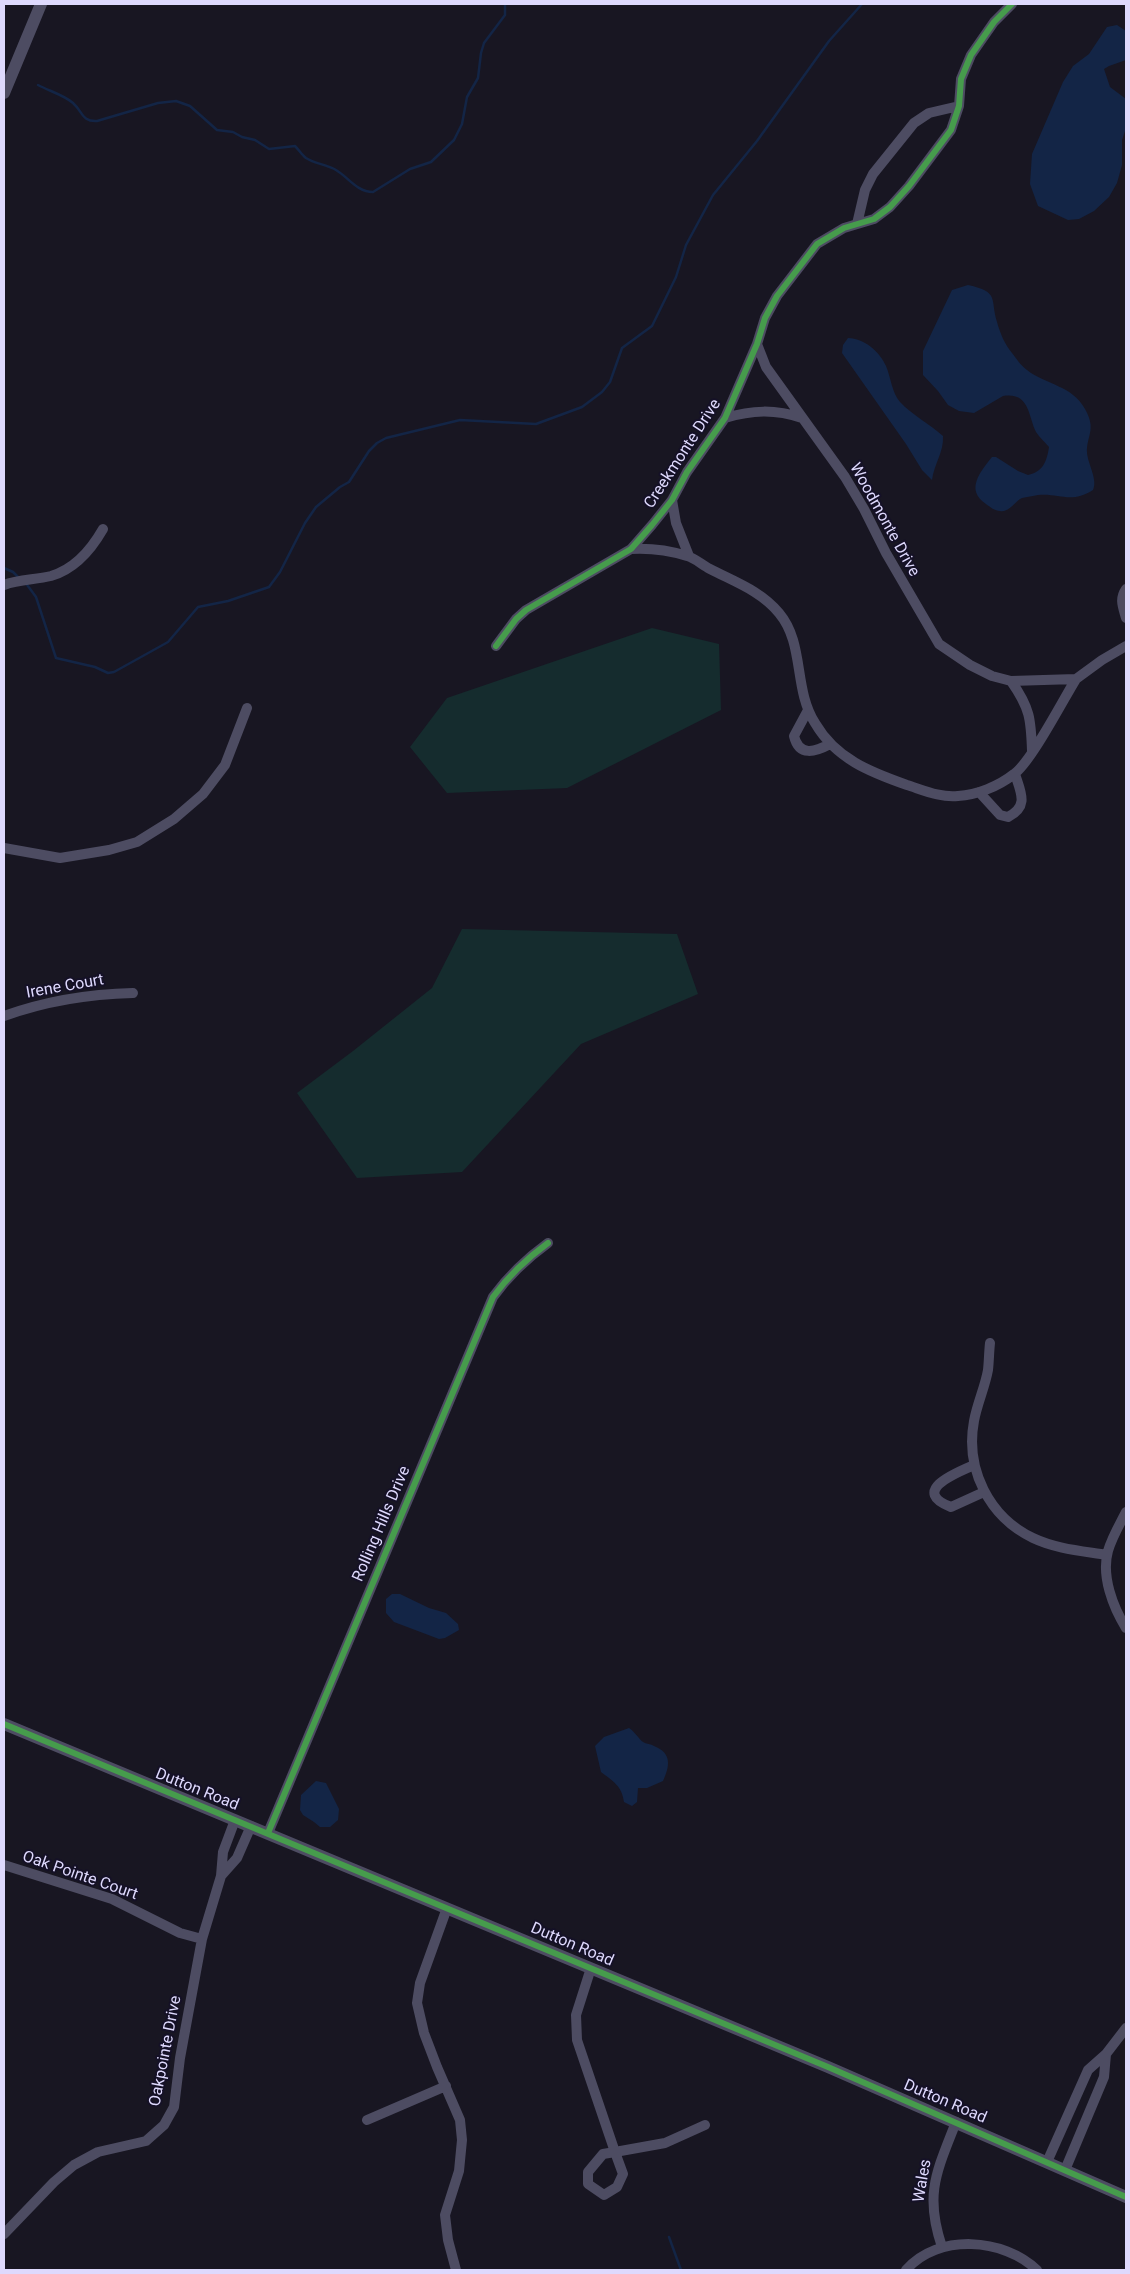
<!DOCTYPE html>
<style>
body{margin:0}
#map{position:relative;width:1130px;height:2274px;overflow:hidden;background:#181622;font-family:Roboto,sans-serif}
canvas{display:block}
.frame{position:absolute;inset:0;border:5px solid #ded9fd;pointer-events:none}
</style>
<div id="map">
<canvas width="1130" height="2274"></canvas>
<div class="frame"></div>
</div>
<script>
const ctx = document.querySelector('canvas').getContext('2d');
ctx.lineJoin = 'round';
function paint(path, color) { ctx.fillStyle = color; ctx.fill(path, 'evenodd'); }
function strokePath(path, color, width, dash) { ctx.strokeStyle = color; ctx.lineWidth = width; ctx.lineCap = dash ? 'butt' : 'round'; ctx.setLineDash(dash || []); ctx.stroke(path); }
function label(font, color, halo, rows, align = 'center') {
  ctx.font = font + ' Roboto,sans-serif'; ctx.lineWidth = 4; ctx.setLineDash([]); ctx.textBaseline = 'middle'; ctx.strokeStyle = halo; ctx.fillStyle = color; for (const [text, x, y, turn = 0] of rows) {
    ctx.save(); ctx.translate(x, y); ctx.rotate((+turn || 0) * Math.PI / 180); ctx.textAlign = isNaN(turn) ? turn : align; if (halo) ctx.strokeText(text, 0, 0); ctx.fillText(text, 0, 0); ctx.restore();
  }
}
paint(new Path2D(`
 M652,628l67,16 2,66 -154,78 -120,5 -37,-46 37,-49z
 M462,929l215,5 21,60 -117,50 -119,128 -105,6 -60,-85 56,-42 79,-63z`), '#152c2e');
paint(new Path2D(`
 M1117,25l9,6v29l-17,6 -5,3 6,18 16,12v29l-4,12v25l-5,18 -8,14 -15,14 -15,8 -11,1 -30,-14 -8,-22 2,-30 31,-72 10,-16 16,-12 18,-27z
 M968,285c32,7 22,14 29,37 3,11 8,23 15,31 4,5 9,13 15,17 19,15 45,15 58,39 12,21 1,27 2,44 1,11 11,27 6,37 -22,14 -33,3 -55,5 -5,1 -11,2 -16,3 -7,3 -13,15 -22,13 -5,0 -10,-4 -14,-7 -21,-14 -6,-32 6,-47h4l22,14 10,4c15,-3 19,-14 21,-28 -4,-5 -9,-9 -13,-15 -8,-16 -6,-40 -33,-36l-29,17 -15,-2 -11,-6 -10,-14 -15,-16v-24l29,-61z
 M848,338c16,0 32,14 38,28 5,12 6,27 14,36 12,13 30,22 43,34 1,16 -9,28 -11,44l-10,-10 -16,-26 -64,-91 1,-8z
 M392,1594h8l29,14 17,5 12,11 1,6 -14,8 -6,1 -45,-17 -8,-9v-14z
 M629,1728c6,4 9,10 14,14 3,2 8,2 11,4 18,7 16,20 9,35l-16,7h-9l-1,14 -5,4 -8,-4c-2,-16 -11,-21 -23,-30l-6,-26 9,-9z
 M316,1781l10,2 13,26 -1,11 -8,7h-10l-6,-5 -11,-7 -3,-5 1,-15z`), '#132546');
strokePath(new Path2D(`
 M38,85c11,6 26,10 35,18 10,9 9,19 24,18l61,-18 18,-2 14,5 27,24 16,2 9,5 13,3 14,9 26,-3c4,4 7,9 11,12 9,6 20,6 30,12 12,7 21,22 37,22l37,-23 21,-7 23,-22 8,-16 5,-27 11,-19 3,-25 3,-10 21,-28v-11
 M4,568l9,4 6,6
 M25,582l11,15 20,61 39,9 13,6 6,-1 54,-30 30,-35 30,-6 41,-14 11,-15 25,-49 11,-16 24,-20 9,-5 20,-31 8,-8 9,-5 74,-18 76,4 46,-17 20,-15 8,-10 12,-34 30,-22 24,-49 10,-32 27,-50 44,-54 72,-100 33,-37
 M669,2237l12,33`), '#132546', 2.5);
strokePath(new Path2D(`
 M857,224l8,-34 8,-16 41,-51 15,-10 30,-7
 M757,344l9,23 79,110 19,32 22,44 53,91 31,21 22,11 19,5 65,-2 26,-19 24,-14
 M725,418c27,-8 50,-9 77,0
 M672,500l4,23 13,33
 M631,549c19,-1 37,1 56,7 8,2 15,9 23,13 25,13 51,22 69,44 26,31 14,75 36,110 21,36 55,49 92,62 16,5 34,13 51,11 19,-1 41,-10 56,-22 17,-12 49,-74 62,-95
 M4,585c15,-6 31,-5 47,-9 24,-7 40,-26 52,-47
 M1126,589c-7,10 -3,18 0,29
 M496,646l20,-27 10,-9 105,-61 21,-24 20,-25 15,-28 38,-54 32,-74 8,-26 12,-22 40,-52 27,-16 30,-9 16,-12 19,-21 42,-56 8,-24 2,-27 10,-24 23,-33 18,-18
 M1011,681c19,27 20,38 21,70
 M808,710l-14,26c5,21 21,16 36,8
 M979,792l21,23 8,2c21,-11 13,-24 7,-43
 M4,848l56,10 49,-8 28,-8 37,-23 29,-25 22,-29 22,-57
 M4,1016c42,-15 84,-22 129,-23
 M990,1343c-1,9 -1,18 -2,27 -3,17 -11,34 -14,51 -9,48 15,96 59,117 23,11 50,13 74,17
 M974,1465c-16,7 -65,26 -23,42l33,-15
 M1126,1512c-6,12 -14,25 -18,39 -7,25 5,56 18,77
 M268,1833l225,-536c16,-22 33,-38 55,-54
 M4,1865l108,34 68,34 22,6
 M221,1876l16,-18 14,-32
 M447,1908l-27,75 -3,20 7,30 13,34 23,53 2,20 -3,31 -14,44 3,25 8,30
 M591,1968l-15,47 1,25 38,112 50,-9 40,-18
 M367,2120l79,-34
 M615,2152l8,22 -6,13 -13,8 -16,-11v-12l15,-18z
 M1047,2162l41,-92 18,-16 20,-26
 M1065,2170l39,-93 2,-23
 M4,2234l50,-52 20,-17 24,-13 48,-11 18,-16 10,-18 6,-49 22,-119 19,-63 2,-24 12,-32
 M942,2247c-18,-53 -5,-76 14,-125
 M906,2270c32,-37 98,-32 131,0`), '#4d4c62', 10);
strokePath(new Path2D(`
 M4,93l37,-89
 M4,1724l824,343 298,130`), '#4d4c62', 12);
strokePath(new Path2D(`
 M496,646l20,-27 10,-9 105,-61 21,-24 20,-25 15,-28 38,-54 32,-74 8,-26 12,-22 40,-52 27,-16 30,-9 16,-12 19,-21 42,-56 8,-24 2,-27 10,-24 23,-33 18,-18
 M4,1724l824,343 298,130
 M268,1833l225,-536c16,-22 33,-38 55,-54`), '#469c4c', 6);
label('16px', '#ded9fd', '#151127', [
 ["Creekmonte Drive",683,454,-57],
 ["Woodmonte Drive",884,520,61],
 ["Irene Court",65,987,-10],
 ["Rolling Hills Drive",382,1524,-67],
 ["Dutton Road",197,1790,22],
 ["Oak Pointe Court",80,1876,19],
 ["Dutton Road",572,1945,23],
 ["Oakpointe Drive",166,2051,-79],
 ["Dutton Road",945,2102,23],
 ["Wales",923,2181,-80]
]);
</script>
